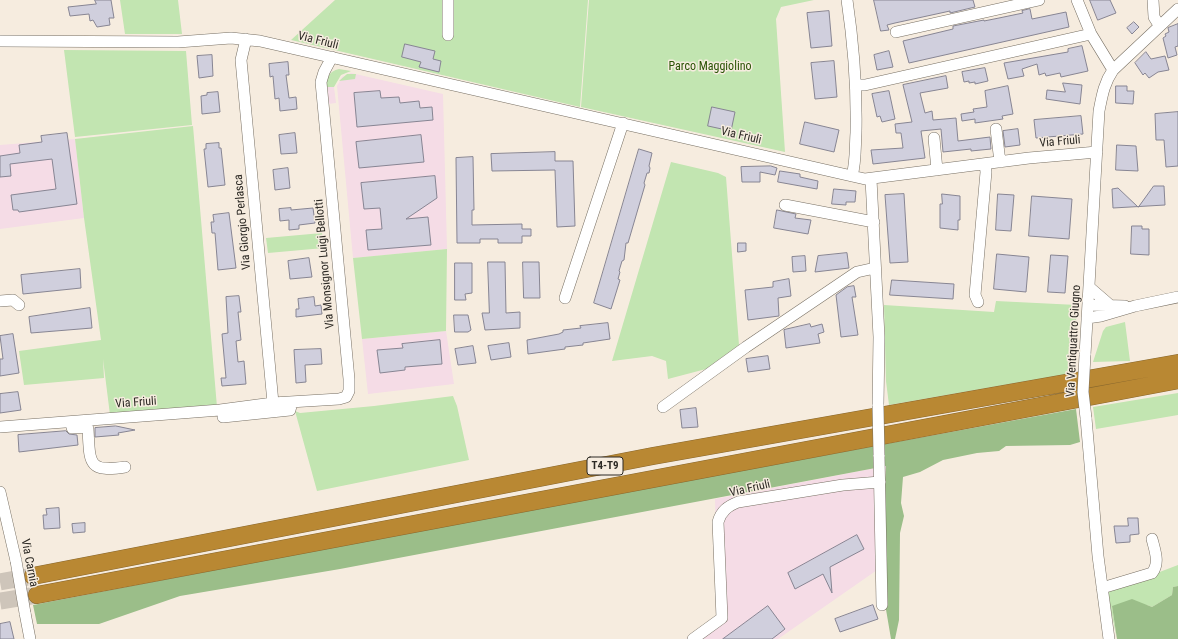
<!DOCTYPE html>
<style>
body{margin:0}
canvas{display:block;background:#f6ecdf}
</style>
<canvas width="1178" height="639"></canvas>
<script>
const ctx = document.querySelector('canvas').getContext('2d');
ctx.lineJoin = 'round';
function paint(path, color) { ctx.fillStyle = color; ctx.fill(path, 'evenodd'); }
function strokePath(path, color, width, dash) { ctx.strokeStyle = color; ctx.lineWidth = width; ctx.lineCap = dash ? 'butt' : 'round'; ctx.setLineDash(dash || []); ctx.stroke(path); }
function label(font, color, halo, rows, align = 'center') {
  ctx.font = font + ' "Roboto Condensed",sans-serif'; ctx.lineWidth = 3; ctx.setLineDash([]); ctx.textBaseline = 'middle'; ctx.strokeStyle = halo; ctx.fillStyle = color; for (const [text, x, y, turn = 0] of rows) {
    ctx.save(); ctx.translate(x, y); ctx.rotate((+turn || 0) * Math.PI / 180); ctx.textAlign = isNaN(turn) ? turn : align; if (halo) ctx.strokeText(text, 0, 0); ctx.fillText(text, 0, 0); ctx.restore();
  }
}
paint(new Path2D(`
 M351,73l92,21 4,155 -94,9 -16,-172 5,-9z
 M327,87h7l2,16 -8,1z
 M75,139l9,79 -84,11v-84z
 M446,331l8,53 -86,10 -6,-55z
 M886,466l-6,102 -102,71h-92l32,-25 -3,-115z`), '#f5dce6');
paint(new Path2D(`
 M120,0h58l4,34h-57z
 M335,0h253l-8,107 -289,-67z
 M589,0h225l-33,7 -5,12 9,133 -204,-45z
 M64,50l122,1 6,74 -117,12z
 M339,69l12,2 -10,4 -7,12h-7c-1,-9 2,-16 12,-18z
 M347,74h9l-1,5 -16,2z
 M193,126l24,281 -107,8 -7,-56 1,19 -80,7 -5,-34 82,-11 -17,-122 -9,-79z
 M671,162l47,11 8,4 13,168 -33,24 -38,10 -2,-18 -14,-5 -40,5z
 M322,233l2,15 -56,5 -2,-15z
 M447,249l-1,82 -84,8 -9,-81z
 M996,301l81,4 -4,68 -184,32 -3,-24 -2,-76 110,7z
 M1125,322l5,39 -37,1 10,-31 3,-4z
 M1178,393v22l-82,14 -3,-22z
 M453,396l4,10 12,54 -152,31 -22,-80 5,2 74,-7z
 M1178,565v21l-5,1 -1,8 -20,12 -5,-2 -35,1 5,33 -10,-47z`), '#c2e5b1');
paint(new Path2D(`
 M1076,409l4,33 -10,3 -64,1 -7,5 -22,2 -34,7 -23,12 -17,5 -2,26 3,13 -4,17 -1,87 -4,19h-4l-11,-65 6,-108 -546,103 -160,27 -81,28h-62l-4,-19 461,-89z
 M1178,586v53h-61l-5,-33 20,-7 20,8 20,-12 1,-8z`), '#9bbe89');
const building = new Path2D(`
 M95,0h16l3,18h-5l1,7 -13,2 -4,-7 -3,1 -1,-7 -19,2 -2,-9 28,-3z
 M874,0h99l2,7 -25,6v-2l-55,12 -8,2 2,5 -8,1z
 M1090,0h20l6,13 -18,7z
 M1030,9l2,10 34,-7 3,15 -160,36 -6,-22 50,-12v-3l31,-6v1l15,-3 24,-5 -1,-2z
 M829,11l3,35 -21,2 -4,-35z
 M1134,22l5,5 -7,7 -5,-6z
 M1178,24v22l-3,1 2,8 -9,3 -5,-20 3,-2 -1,-2 4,-2 -1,-4z
 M405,44l30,7 -2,8 8,2 -2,11 -20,-5 2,-5 -19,-5z
 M1082,46l6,25 -27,6 -1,-4 -14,3 -1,-3 -6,2 -2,-11 -15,5 2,7 -16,3 -4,-16 64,-11v-3z
 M889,51l4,16 -16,3 -3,-15z
 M1146,52l5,7 14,-3 4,14 -11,2 -9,6 -4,-5 -2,2 -8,-12z
 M212,55l1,21 -14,2 -2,-22z
 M834,61l3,36 -22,2 -4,-36z
 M288,62l1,13h-3l3,23 7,-1 1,12 -17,2 -1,-13 -4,1 -2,-23 -3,1 -1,-13z
 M985,68l3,13 -13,3v-2l-6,1v-2l-5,1 -2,-10z
 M946,76l2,12 -28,5 5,20 7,-2 1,9 23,-2 2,23 32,-4 1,12 -20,2v-2l-28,3 -2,-23 -20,2 4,27 -52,6 -2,-14 32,-2 -2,-15h-5l-1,-9 17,-2 -9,-37z
 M1063,83l19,2 -2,19 -34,-5 1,-9 18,2z
 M1008,86l5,28 -11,2 1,3 -28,4v-4l-13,2 -1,-7 13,-2 -1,-3 14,-2 -2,-16z
 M1116,86h11v5h7l-1,13 -17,-1z
 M380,91l1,7 18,-1 1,6 19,-2 1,7 12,-1 1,13 -76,7 -3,-34z
 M889,91l6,28 -13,3 -2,-6 -3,1 -5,-23z
 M218,92l2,20 -18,2 -1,-18 6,-1v-2z
 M712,107l23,5 -4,19 -23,-5z
 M1178,112v54l-12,1 -2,-27h-8l-1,-26z
 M1081,116l2,18 -47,4 -2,-18z
 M805,122l34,8 -5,22 -34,-8z
 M1018,129l2,16 -15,2 -2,-16z
 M67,133l10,71 -58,8 -1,-2h-5l-2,-15 45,-6 -4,-30 -42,5 1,12 -11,1v-21l20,-3 -1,-8 23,-3 -1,-6z
 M295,133l2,20 -16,1 -2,-19z
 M421,135l3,27 -65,6 -3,-26z
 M219,143v5h2l4,37 -17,2 -4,-38h2v-5z
 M1117,145l19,1 2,25 -22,-1z
 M639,149l13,4 -3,13 1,2 -1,5h-2l-3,10 1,2 -17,58h-2l-2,17 -2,1 -3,10 1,1 -2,7 2,1 -9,29 -17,-6z
 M555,152v9h18l2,65 -18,1 -2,-57 -63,1 -1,-17z
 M473,157l1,53h-2v15l50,-1v5h9v7h-9v7h-24v-4h-18v4h-23l-1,-85z
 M771,166l6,2 -2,7 -15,-3v10h-18l-1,-15z
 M288,168l2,20 -15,2 -2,-20z
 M780,171l20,3v3l18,4 -1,8 -39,-7z
 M435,176l2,22 -31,21 22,-2 3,28 -63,5 -2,-20 16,-1 -2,-21 -16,1 -3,-26z
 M1154,186h10l1,19 -52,3 -1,-19 6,-1 20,19z
 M834,189l22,2 -1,11h-9v3l-14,-1z
 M904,194l4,68 -18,1 -5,-68z
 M942,194l18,2v24h-2v10l-18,-2v-24h2z
 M998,194l16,1 -3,36 -15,-1z
 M1032,196l40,3 -3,40 -40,-3z
 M291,208v2l22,-2 2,15 -16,2v4l-10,1v-10l-9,1 -1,-12z
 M777,210l19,4 -1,4 16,2 -3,14 -34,-6z
 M229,213l7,55 -18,2 -3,-37h-3l-1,-11h3l-1,-7z
 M1132,226h10v3h7v26l-18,-1z
 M738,243h8v8l-8,1z
 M847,253l2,15 -34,4 3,-16z
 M997,254l32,3 -3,35 -32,-3z
 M1051,255l17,1 -3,37 -17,-1z
 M805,256l1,15 -13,1 -1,-15z
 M309,258l3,19 -22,2 -2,-18z
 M488,262h17l1,51 14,-1v16l-35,2 -3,-17h7z
 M523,262h16l1,36h-16z
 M455,263h17v30l-7,1 1,6h-11z
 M80,269l1,19 -58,6 -2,-19z
 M789,279l2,17 -13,2 1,18 -31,4 -3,-30 28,-3v-5z
 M892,280l62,4 -1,15 -63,-4z
 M854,286l2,11h-4l6,38 -17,2 -5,-42 11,-8z
 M239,296l2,16h-3l3,28 -5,1 2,21 6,-1 2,23 -24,2 -1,-8h5l-4,-44 6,-1 -2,-36z
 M314,297l1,9 6,-1 1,9 -26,3v-8h3l-1,-10z
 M90,308l2,20 -61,5 -2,-16z
 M454,315h14l3,15 -3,2h-13z
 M608,323l2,16 -27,4v2l-18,2v2l-37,5 -1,-14 32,-6 4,-2v-2l18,-2 -1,-2z
 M810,324l1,3 11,-3 2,8 -6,2 2,9 -34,5 -2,-18z
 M13,334l6,39 -19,3v-17h3l-3,-23z
 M440,340l2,24 -37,3v3l-25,3 -3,-23 26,-2 -1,-4z
 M509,343l2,14 -20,3 -3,-14z
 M473,346l3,17 -18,2 -3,-16z
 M321,349l1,15 -17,1 1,17 -10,1 -2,-33z
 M768,356l2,13 -22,3 -2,-13z
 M18,392l3,18 -21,3v-19z
 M696,408l2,19 -16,1 -2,-18z
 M116,426l19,4 -17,3 1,2 -24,2v-9z
 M66,431l3,3 8,1 1,10 -59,7 -1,-17z
 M59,508l1,20 -16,1 -1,-14h4l-1,-6z
 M1128,518h10l1,16 -9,1v7l-14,1 -2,-17h14z
 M85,523v9l-12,1 -1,-9z
 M857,535l7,14 -34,18 2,26 -9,-19 -28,15 -7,-16z
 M873,605l5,14 -38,13 -5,-13z
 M768,606l17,23 -13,10h-49z
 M10,622l4,17h-14v-15z`);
paint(building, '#d0cfdd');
strokePath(building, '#878593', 1);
strokePath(new Path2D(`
 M0,582l33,-6
 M0,601l37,-6`), '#cec5ba', 17, [17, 8]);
const minor = new Path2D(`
 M448,0v35
 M847,0c7,47 10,85 9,133 -1,14 0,29 -4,43
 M1077,0l14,34 22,36
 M1153,0l1,17 5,8
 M896,32l143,-32
 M246,39l-5,21 32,343
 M0,41l178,1 53,-4 29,3 605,138 164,-21 68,-6
 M857,85h8l226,-51
 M996,129l4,33
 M934,138l3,32
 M871,179l8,158 -1,69
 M785,205l89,17
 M1089,287l22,19
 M565,298l58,-175
 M0,301l13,-1 6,5
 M978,302l-3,-7 11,-123 -1,-8
 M1088,305l37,1
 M1087,318l14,-2 34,-10 43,-9
 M1085,355l14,-244c3,-15 5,-28 14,-41l65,-61
 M663,407l83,-60 111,-75 18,-4
 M223,417l67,-7 2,-8
 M1086,418l12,138 11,83
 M0,427l220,-17 53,-7 66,-4 7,-2 3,-6v-12l-28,-297 3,-10 8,-15
 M72,428l15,-1 1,2c2,33 -1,44 37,38
 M879,455l3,150
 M0,492l16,69
 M1102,588l50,-15c8,-10 3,-22 0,-34
 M25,613l5,26
 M693,639l29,-21 -4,-96c3,-11 10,-16 20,-20l105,-17 37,-3`);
const highway = new Path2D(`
 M33,576l620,-120 525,-93
 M37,595l1141,-215`);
strokePath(minor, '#787064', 12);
strokePath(highway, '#88672e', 18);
strokePath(minor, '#fff', 11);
strokePath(highway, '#b98833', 17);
const minorBridge = new Path2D(`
 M1085,355l-2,37 3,26
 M878,406l1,49
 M16,561l9,52`);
strokePath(minorBridge, '#787064', 12, []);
strokePath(minorBridge, '#fff', 11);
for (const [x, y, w] of [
 [605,466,36]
]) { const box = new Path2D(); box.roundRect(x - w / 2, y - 9, w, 18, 3); ctx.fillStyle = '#f6ecdf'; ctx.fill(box); strokePath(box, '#2c2924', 1); }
label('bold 11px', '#2c2924', null, [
 ["T4-T9",605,466]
]);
label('12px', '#2c2924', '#f6ecdf', [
 ["Via Friuli",318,41,14],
 ["Via Friuli",741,136,13],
 ["Via Friuli",1060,142,-5],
 ["Via Giorgio Perlasca",243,222,-95],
 ["Via Monsignor Luigi Bellotti",325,264,-95],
 ["Via Ventiquattro Giugno",1074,341,-87],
 ["Via Friuli",136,403,-4],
 ["Via Friuli",750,489,-13],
 ["Via Carnia",29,563,79]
]);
label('12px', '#285203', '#f6ecdf', [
 ["Parco Maggiolino",710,67]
]);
</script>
